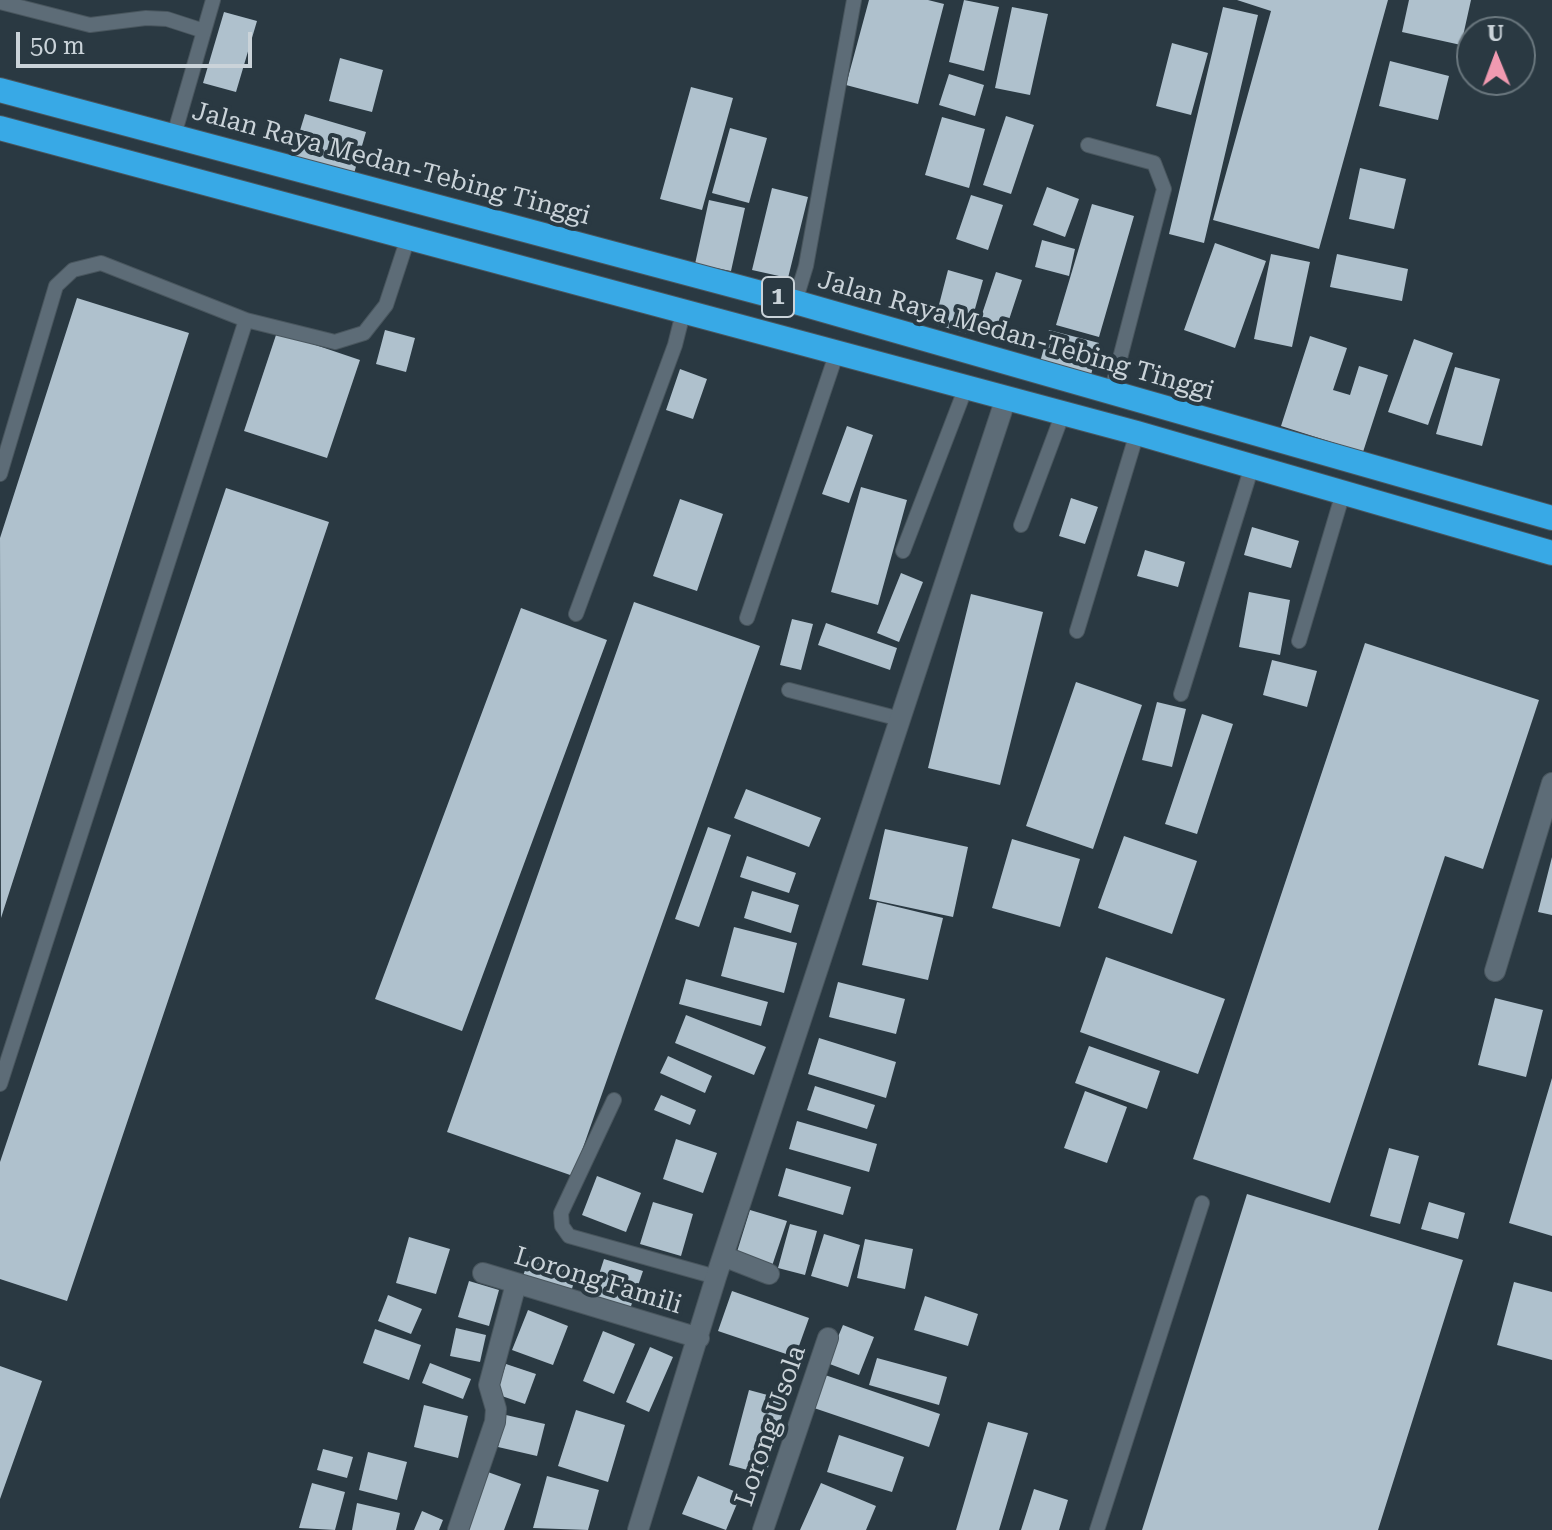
<!DOCTYPE html>
<style>
body{margin:0}
#map{position:relative;width:1552px;height:1530px;overflow:hidden;background:#2a3942;font-family:"Roboto Serif",serif}
canvas{display:block}
.north{position:absolute;left:1456px;top:16px;width:80px;height:80px;box-sizing:border-box;background:#2a3942;border:2px solid #6a777e;border-radius:50%;rotate:359deg;font-size:22px;font-weight:700;line-height:32px;text-align:center;color:#cad3d9}
.north::after{content:'';display:block;margin:auto;width:28px;height:36px;background:#f19ab1;clip-path:polygon(50% 0,100% 100%,50% 72%,0 100%)}
.scale{position:absolute;left:16px;top:32px;width:236px;height:36px;box-sizing:border-box;border:4px solid #cad3d9;border-top:0;padding-left:10px;font-size:24px;line-height:28px;white-space:nowrap;color:#cad3d9;-webkit-text-stroke:6px #2a3942;paint-order:stroke}
</style>
<div id="map">
<canvas width="1552" height="1530"></canvas>
<div class="north">U</div>
<div class="scale">50 m</div>
</div>
<script>
const ctx = document.querySelector('canvas').getContext('2d');
ctx.lineJoin = 'round';
function paint(path, color) { ctx.fillStyle = color; ctx.fill(path, 'evenodd'); }
function strokePath(path, color, width, dash) { ctx.strokeStyle = color; ctx.lineWidth = width; ctx.lineCap = dash ? 'butt' : 'round'; ctx.setLineDash(dash || []); ctx.stroke(path); }
function label(font, color, halo, rows, align = 'center') {
  ctx.font = font + ' "Roboto Serif",serif'; ctx.lineWidth = 8; ctx.setLineDash([]); ctx.textBaseline = 'middle'; ctx.strokeStyle = halo; ctx.fillStyle = color; for (const [text, x, y, turn = 0] of rows) {
    ctx.save(); ctx.translate(x, y); ctx.rotate((+turn || 0) * Math.PI / 180); ctx.textAlign = isNaN(turn) ? turn : align; if (halo) ctx.strokeText(text, 0, 0); ctx.fillText(text, 0, 0); ctx.restore();
  }
}
paint(new Path2D(`
 M869,0h59l16,4 -26,100 -72,-19z
 M964,0l35,7 -15,64 -35,-9z
 M1237,0h151l-69,249 -106,-29 58,-209z
 M1409,0h62l-10,45 -59,-13z
 M1012,7l36,7 -18,81 -35,-7z
 M1223,7l35,8 -54,228 -35,-9z
 M224,12l33,9 -21,71 -33,-9z
 M1172,43l36,10 -17,62 -35,-9z
 M340,58l43,12 -11,42 -43,-11z
 M1390,61l59,15 -11,44 -59,-14z
 M949,74l35,11 -9,31 -36,-11z
 M691,87l42,11 -31,112 -42,-11z
 M305,114l61,18 -13,45 -62,-17z
 M1006,116l28,9 -23,69 -28,-9z
 M942,117l43,12 -16,59 -44,-13z
 M730,128l37,10 -18,65 -37,-10z
 M1360,168l46,11 -12,50 -45,-10z
 M1047,187l32,12 -14,38 -32,-12z
 M772,188l36,9 -20,81 -36,-8z
 M971,195l32,10 -15,45 -32,-11z
 M709,200l36,8 -14,63 -36,-7z
 M1092,204l42,12 -35,121 -43,-12z
 M1042,240l33,9 -6,27 -34,-9z
 M1215,243l51,18 -31,87 -51,-18z
 M1271,254l39,8 -18,85 -38,-8z
 M1337,254l71,15 -6,32 -72,-14z
 M948,270l35,10 -15,54 -34,-10z
 M996,272l26,8 -18,55 -26,-9z
 M77,298l112,35 -188,585 -1,-380z
 M385,330l30,8 -9,34 -30,-8z
 M1049,330l50,13 -8,32 -51,-13z
 M277,332l83,28 -33,98 -83,-27z
 M1310,336l37,12 -14,42 17,5 9,-29 29,9 -25,77 -82,-26z
 M1414,339l39,14 -25,72 -40,-13z
 M1455,367l45,12 -18,67 -46,-12z
 M680,369l27,10 -14,40 -27,-9z
 M847,426l26,9 -24,68 -27,-9z
 M861,487l46,13 -29,105 -47,-13z
 M226,488l103,34 -262,779 -67,-22v-117z
 M1071,498l27,9 -13,37 -26,-8z
 M680,499l43,15 -26,77 -44,-15z
 M1252,527l47,14 -8,27 -47,-13z
 M1145,550l40,12 -7,25 -41,-11z
 M901,573l22,9 -24,60 -22,-9z
 M1249,592l41,8 -10,55 -41,-8z
 M971,594l72,18 -43,173 -72,-17z
 M634,602l126,44 -187,530 -126,-44z
 M521,608l86,32 -145,391 -87,-32z
 M792,619l21,5 -12,46 -21,-5z
 M826,623l71,25 -7,22 -72,-25z
 M1365,643l174,57 -56,169 -38,-13 -115,347 -137,-44z
 M1272,660l45,11 -10,36 -44,-12z
 M1076,682l66,23 -49,144 -67,-23z
 M1157,702l29,7 -14,58 -30,-7z
 M1202,714l31,10 -36,110 -32,-10z
 M746,789l75,29 -12,29 -75,-29z
 M708,827l23,8 -32,92 -24,-8z
 M885,829l83,18 -15,70 -84,-18z
 M1124,836l73,25 -25,73 -74,-26z
 M1012,839l68,20 -20,68 -68,-19z
 M747,856l49,17 -7,20 -49,-16z
 M1552,857v58l-14,-3z
 M752,891l47,14 -8,28 -47,-15z
 M877,902l66,16 -15,62 -66,-15z
 M734,927l63,16 -13,50 -63,-17z
 M1106,957l119,42 -27,75 -118,-42z
 M686,979l82,23 -7,24 -82,-22z
 M838,982l67,17 -9,35 -67,-17z
 M1495,998l48,12 -17,67 -48,-12z
 M686,1015l80,32 -12,28 -79,-32z
 M819,1038l77,24 -10,36 -78,-24z
 M1089,1046l71,25 -13,38 -72,-26z
 M668,1056l44,20 -7,17 -45,-20z
 M1552,1078v158l-43,-13z
 M815,1086l60,19 -8,24 -60,-19z
 M1085,1091l42,16 -20,56 -43,-15z
 M661,1095l35,15 -6,15 -36,-15z
 M797,1121l80,23 -8,28 -80,-23z
 M676,1139l41,14 -14,40 -40,-14z
 M1389,1148l30,8 -19,68 -30,-8z
 M786,1168l65,19 -8,28 -65,-19z
 M597,1176l44,17 -15,39 -44,-17z
 M1247,1194l216,66 -85,270h-236z
 M653,1202l40,12 -12,42 -41,-12z
 M1429,1202l36,11 -7,26 -37,-10z
 M750,1210l37,11 -15,45 -36,-11z
 M790,1224l27,7 -12,44 -27,-7z
 M824,1234l36,11 -12,42 -37,-11z
 M409,1237l41,12 -14,45 -40,-11z
 M865,1239l48,10 -8,40 -48,-11z
 M530,1256l47,16 -6,20 -48,-16z
 M604,1259l39,12 -14,41 -38,-13z
 M469,1281l30,9 -10,36 -31,-9z
 M1514,1282l38,10v68l-55,-15z
 M732,1291l77,27 -14,39 -77,-26z
 M388,1295l34,14 -11,25 -33,-13z
 M925,1296l53,18 -10,32 -54,-16z
 M528,1310l40,16 -15,39 -41,-15z
 M843,1325l31,12 -15,38 -32,-12z
 M456,1328l30,7 -6,27 -30,-6z
 M375,1329l46,16 -12,35 -46,-17z
 M603,1331l32,13 -21,50 -31,-13z
 M650,1347l23,10 -24,55 -23,-10z
 M877,1358l70,19 -8,28 -70,-20z
 M430,1363l41,16 -8,20 -41,-16z
 M506,1364l30,10 -11,30 -29,-10z
 M0,1366l42,15 -42,118z
 M825,1375l115,39 -11,33 -115,-39z
 M749,1390l37,10 -20,75 -37,-10z
 M424,1405l44,11 -10,42 -44,-11z
 M576,1410l49,15 -17,57 -50,-16z
 M506,1415l39,9 -8,32 -39,-9z
 M988,1422l40,11 -29,97h-43z
 M839,1435l65,22 -12,35 -65,-20z
 M323,1449l30,8 -6,21 -30,-8z
 M368,1452l39,10 -10,38 -38,-10z
 M485,1471l36,13 -17,46h-40z
 M547,1476l52,14 -11,40 -55,-2z
 M698,1476l43,18 -15,36 -44,-16z
 M312,1483l33,9 -10,38 -36,-2z
 M821,1483l55,23 -10,24h-66z
 M1034,1489l34,11 -9,30h-38z
 M357,1503l43,10 -4,17h-44z
 M422,1511l21,9 -4,10h-25z`), '#afc1cd');
const lane = new Path2D(`
 M0,2l90,23 56,-7 21,1 37,12
 M174,135l39,-135
 M1088,145l66,18 10,26 -52,200
 M795,302l11,-36 48,-266
 M0,474l56,-188 17,-16 28,-7 145,57 89,22 29,-9 22,-28 22,-67
 M1021,525l42,-112
 M903,551l63,-164
 M576,614l99,-269 9,-36
 M747,618l90,-266
 M1077,631l60,-198
 M1299,641l44,-148
 M789,690l111,29
 M1181,694l71,-228
 M0,1084l246,-764
 M614,1100l-53,113 1,13 7,10 147,41
 M1097,1530l105,-327`);
const street = new Path2D(`
 M1495,971l57,-188
 M723,1256l46,18
 M483,1273l216,65
 M458,1530l37,-108 1,-13 -7,-24 27,-101
 M638,1530l78,-253 290,-879
 M763,1530l65,-192`);
const highway = new Path2D(`
 M0,90l795,212 757,216
 M0,128l1137,305 415,120`);
strokePath(lane, '#49565e', 16);
strokePath(street, '#49565e', 22);
strokePath(highway, '#49565e', 26);
strokePath(lane, '#5d6c77', 14);
strokePath(street, '#5d6c77', 20);
strokePath(highway, '#38a9e6', 24);
for (const [x, y, w] of [
 [778,297,32]
]) { const box = new Path2D(); box.roundRect(x - w / 2, y - 20, w, 40, 6); ctx.fillStyle = '#2a3942'; ctx.fill(box); strokePath(box, '#cad3d9', 2); }
label('bold 24px', '#cad3d9', null, [
 ["1",778,297]
]);
label('26px', '#cad3d9', '#2a3942', [
 ["Jalan Raya Medan-Tebing Tinggi",391,164,15],
 ["Jalan Raya Medan-Tebing Tinggi",1016,336,16],
 ["Lorong Famili",598,1281,17],
 ["Lorong Usola",771,1426,-71]
]);
</script>
